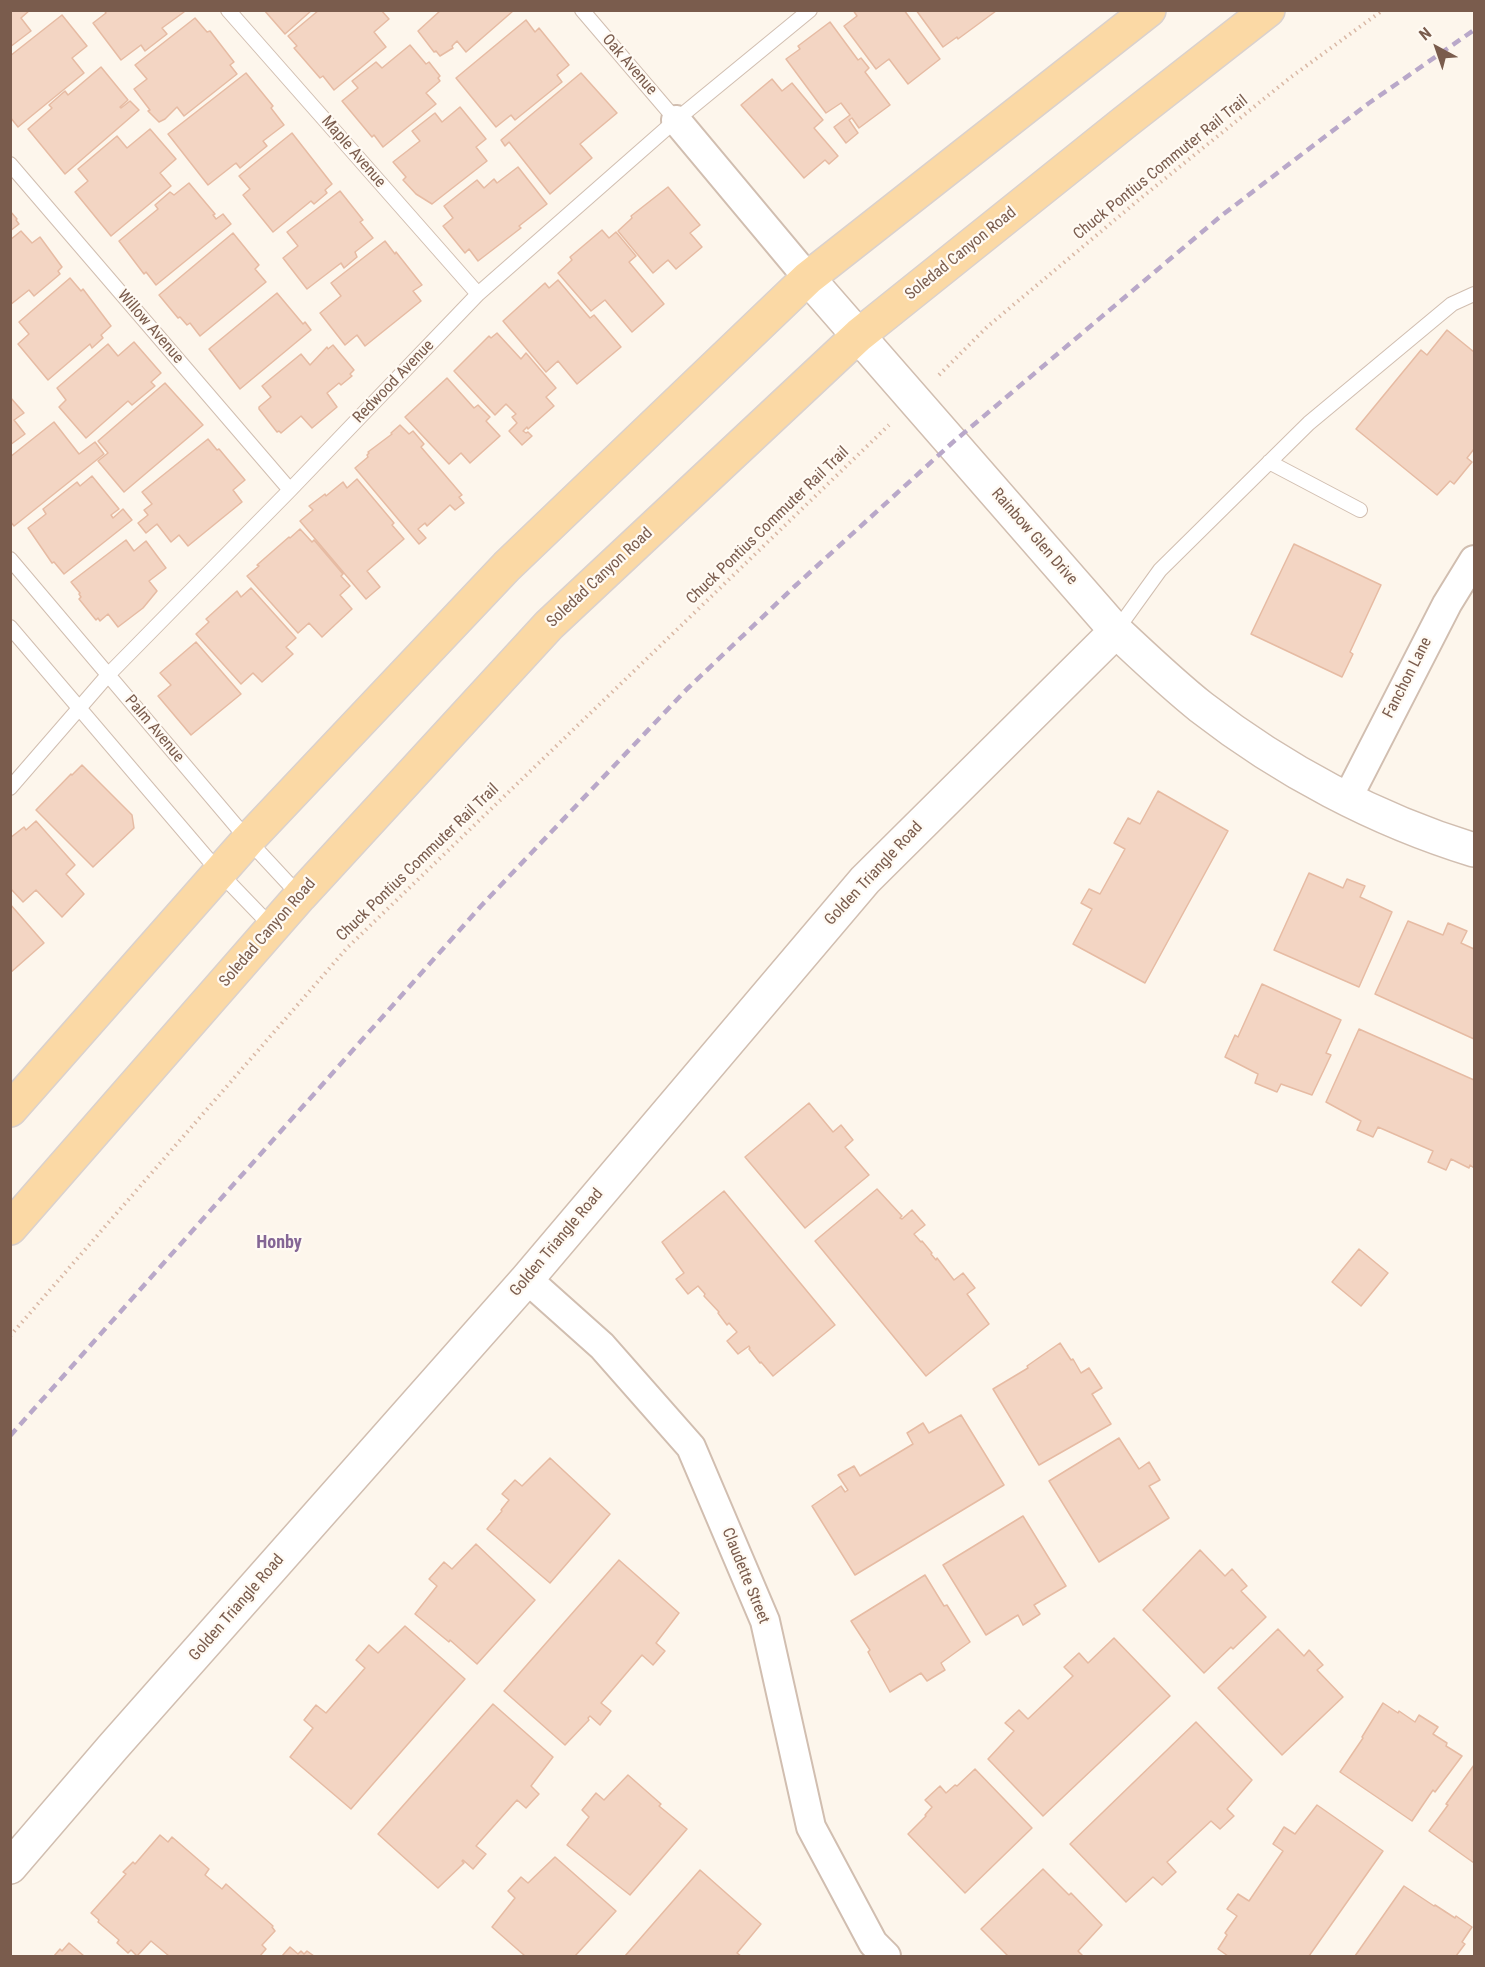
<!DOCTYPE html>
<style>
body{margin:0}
#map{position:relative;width:1485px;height:1967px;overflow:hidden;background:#fdf6ec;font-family:"Roboto Condensed",sans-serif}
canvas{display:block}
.frame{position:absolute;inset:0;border:12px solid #7a5c4d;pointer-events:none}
.north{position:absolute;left:1407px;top:18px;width:60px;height:60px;-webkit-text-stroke:4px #fffaf3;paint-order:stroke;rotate:320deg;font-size:16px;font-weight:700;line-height:24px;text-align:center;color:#7a5c4d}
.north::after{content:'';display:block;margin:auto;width:21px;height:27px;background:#7a5c4d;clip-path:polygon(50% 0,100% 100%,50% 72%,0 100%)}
</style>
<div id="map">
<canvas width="1485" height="1967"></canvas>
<div class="frame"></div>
<div class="north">N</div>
</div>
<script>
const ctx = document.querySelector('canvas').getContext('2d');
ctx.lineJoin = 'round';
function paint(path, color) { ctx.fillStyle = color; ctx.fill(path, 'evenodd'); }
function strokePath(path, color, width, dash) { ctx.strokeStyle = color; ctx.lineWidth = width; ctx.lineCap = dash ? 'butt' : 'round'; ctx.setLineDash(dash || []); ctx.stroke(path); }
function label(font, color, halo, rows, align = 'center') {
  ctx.font = font + ' "Roboto Condensed",sans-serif'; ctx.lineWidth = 4.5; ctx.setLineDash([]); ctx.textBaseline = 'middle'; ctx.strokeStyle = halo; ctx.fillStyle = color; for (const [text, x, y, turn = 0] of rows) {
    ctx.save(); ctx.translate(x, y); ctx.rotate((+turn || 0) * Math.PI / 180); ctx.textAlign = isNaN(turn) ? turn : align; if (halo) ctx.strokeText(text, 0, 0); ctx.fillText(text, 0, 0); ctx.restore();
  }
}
const building = new Path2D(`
 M10,10h20l-9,8 10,13 -21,16z
 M104,10h79l1,2 -22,16 5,6 -22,17 -4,-6 -20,15 -28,-37 13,-10z
 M264,10h48l-27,24z
 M319,10h62l8,9 -15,13 12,15 -52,43 -11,-14 -3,2 -26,-30 3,-2 -9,-10z
 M441,10h72v1l-47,41 -9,-11 -5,5 1,2 -13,8 -4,-5 -2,1 -16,-21z
 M853,10h51l36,49 -32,25 -19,-25 -13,10 -32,-43 13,-10z
 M916,10h80v1l-38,28 -1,-2 -14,10z
 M62,15l25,31 -15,12 12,15 -66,54 -8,-10v-61z
 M195,18l12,14 3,-1 24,31 -4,3 7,9 -53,42 -7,-9 -12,12 -6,3 -11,-11 2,-1 -16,-21 13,-10 -12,-14z
 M526,20l9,12 4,-4 30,37 -12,10 5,7 -47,38 -4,-5 -15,12 -40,-49z
 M830,22l28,38 3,-2 8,10 -4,4 25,33 -31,23 -7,-10 -3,2 9,13 -12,10 -12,-16 16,-12 -9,-12 -15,10 -40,-54 14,-10 -2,-3z
 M410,45l16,19 3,-2 11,14 -2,2 2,3 -14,12 10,11 -53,43 -9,-12 -2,2 -30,-36 16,-13 -6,-7 24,-19 6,6z
 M101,67l27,33 -8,7 1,1 9,-7 9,9 -74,64 -37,-45 24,-21 -3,-3 16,-14 3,4z
 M246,73l27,33 -2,2 13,17 -21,16 4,5 -27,22 -4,-5 -28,22 -40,-51z
 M581,73l36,40 -37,31 12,14 -42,36 -41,-52 -4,4 -4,-6z
 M772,79l10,12 10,-8 31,37 -9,8 24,28 -9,8 -4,-4 -21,18 -63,-73z
 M460,107l26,32 -10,8 11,14 -55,43 -16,-10 -13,-14 3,-3 -13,-15 27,-21 -8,-10 23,-18 7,9z
 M150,129l26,30 -16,14 11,13 -60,50 -36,-44 13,-11 -10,-12 39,-33 10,12z
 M292,133l40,51 -7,6 2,3 -13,11 -3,-3 -38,31 -30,-37 7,-6 -11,-13z
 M518,167l29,37 -28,22 2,2 -43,33 -9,-12 -4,4 -22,-27 10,-8 -9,-12 33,-26 7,8 10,-9 3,4z
 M189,183l26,31 -2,1 3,4 7,-5 8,10 -75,61 -10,-13 -2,2 -25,-33 39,-32 -3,-4 15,-13 4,3z
 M668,187l32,38 -10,8 12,14 -26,22 -8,-9 -15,13 -35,-42 14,-13 -1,-2z
 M340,191l23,29 -3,2 13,16 -18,14 2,5 -13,11 -3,-5 -34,26 -24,-31 15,-12 -11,-14z
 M10,211l7,8 -1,1 3,4 -9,7z
 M602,230l7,8 7,-6 20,24 -7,6 35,42 -32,28 -27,-32 -14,11 -33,-38 14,-13 -2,-3z
 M21,231l11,12 8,-6 22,30 -4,4 2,3 -26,22 -5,-6 -19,15v-65z
 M233,233l26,32 -4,4 11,13 -66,54 -10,-13 -3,2 -7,-8 -2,1 -19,-23z
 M385,241l10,13 1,-2 26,33 -9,6 8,10 -56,45 -8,-11 -12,10 -25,-32 21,-17 -10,-13z
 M70,278l11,13 2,-2 28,37 -10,9 2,3 -11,10 -2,-4 -42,36 -30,-36 11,-10 -10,-12z
 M558,280l32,38 4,-3 27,32 -44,37 -19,-23 -12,11 -43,-51 42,-38 4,5z
 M277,293l26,31 2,-2 6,8 -71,59 -31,-40z
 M1447,330l27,22v97l-7,9 5,4 -18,22 -4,-3 -13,14 -81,-66 65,-79 6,5z
 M497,333l24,26 5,-6 30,35 -10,9 8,9 -26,23 -1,-2 -4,4 3,2 2,-1 4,4 -10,9 -13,-14 8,-8 -5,-6 4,-3 -10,-10 -11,11 -41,-44 35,-35 2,2z
 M134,342l27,31 -10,9 4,4 -23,19 -4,-4 -42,37 -27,-31 7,-7 -9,-12 51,-44 10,12z
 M333,345l21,25 -4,4 2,2 -11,9 -2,-2 -12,10 10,14 -25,21 -11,-12 -20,17 -2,-2 -2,1 -18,-23v-2l12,-10 -9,-11 39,-32 9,11 17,-18 1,2z
 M447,378l27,30 4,-3 12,12 -4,4 14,15 -30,27 -9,-10 -12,11 -44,-47z
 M165,383l38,42 -79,67 -26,-31 10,-8 -10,-12z
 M10,397l14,16 -10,7 11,14 -15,11z
 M54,422l25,32 16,-12 9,12 -90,72 -4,-5v-64z
 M400,425l9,9 4,-3 11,13 -3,3 41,48 -3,2 5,6 -9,7 -5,-5 -23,21 -2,-3 -7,6 8,9 -7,6 -64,-76 13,-11 -1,-2 2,-2 -1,-1 24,-18 -1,-1z
 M208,439l9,11 2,-1 26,31 -12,10 9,12 -54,44 -9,-11 -8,7 -14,-18 -11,9 -8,-10 10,-8 -4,-5 8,-6 -10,-12z
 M92,476l27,33 -8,6 2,3 10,-9 9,11 -68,54 -10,-12 -2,1 -24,-35 18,-14 -3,-5 34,-27 3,4z
 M357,479l37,44 -2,2 12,14 -37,32 13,16 -14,12 -66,-78 13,-11 -4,-4 16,-12 1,2 17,-14 4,6z
 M300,529l12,13 2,-2 29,34 -2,2 9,10 -10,9 12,14 -30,28 -13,-14 -11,10 -51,-57 12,-10 -2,-1 32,-28 1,1z
 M126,540l8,11 12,-10 20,27 -17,13 8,10 -14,17 -25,19 -10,-13 -8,7 -2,-3 -2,2 -17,-21 2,-2 -2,-3 1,-1 -9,-11z
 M1294,544l87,41 -31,67 3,2 -11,23 -91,-43z
 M251,588l45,50 -10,9 7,7 -31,28 -9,-9 -12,11 -45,-50 13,-12 -3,-3 31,-28 4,6z
 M196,642l45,52 -50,41 -33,-39 13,-11 -11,-12z
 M82,765l50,50 2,13 -41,39 -57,-57 35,-36 1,1z
 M1158,791l70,40 -83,152 -72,-39 19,-35 -11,-6 8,-14 11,5 25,-45 -11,-6 14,-25 12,6z
 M36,821l39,44 -9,9 18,20 -22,23 -26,-27 -13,12 -13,-14v-50l14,-11 2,3z
 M1309,873l34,15 4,-9 18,7 -5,11 32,15 -33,75 -85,-37z
 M10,904l34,39 -34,30z
 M1408,921l35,14 5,-12 19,8 -6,12 13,6v90l-99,-45z
 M1262,984l79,36 -15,33 5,2 -19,40 -31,-11 -4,8 -22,-9 3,-9 -33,-17 10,-22 3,2z
 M1359,1029l115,51v88l-4,-3 -1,3 -18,-9 -5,11 -18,-8 5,-11 -55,-24 -5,10 -16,-7 4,-9 -35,-19z
 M809,1103l24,29 8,-7 12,15 -8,7 24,28 -64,53 -60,-71z
 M877,1189l25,27 -2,2 2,1 10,-9 13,15 -11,9 7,8 1,-1 10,12 -1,1 5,6 1,-2 17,22 9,-7 12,15 -8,6 22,30 -63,52 -111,-135z
 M724,1191l111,134 -62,51 -12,-14 -1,1 -11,-14 1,-1 -1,-2 -11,8 -11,-13 10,-9 -8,-9 -2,2 -9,-12 1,-1 -15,-16 1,-2 -7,-8 -10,8 -12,-15 8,-6 -22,-31z
 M1359,1249l29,24 -27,33 -29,-24z
 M1060,1343l11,17 2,-1 8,14 8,-5 13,20 -10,6 19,30 -72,41 -46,-76 35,-21 -1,-2z
 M961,1415l43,70 -149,90 -43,-69 29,-20 4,6 3,-2 -10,-15 16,-9 6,10 53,-32 -6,-11 16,-10 6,10z
 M1119,1438l20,31 10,-7 11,18 -11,6 20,32 -70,44 -50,-81z
 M550,1458l60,56 -60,69 -63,-54 15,-18 -1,-1 8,-10 -7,-6 13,-14 7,6z
 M1023,1516l43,70 -32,19 6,9 -17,11 -5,-10 -32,20 -43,-70z
 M476,1544l59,56 -58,64 -27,-24 -1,2 -34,-28 22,-28 -8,-7 15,-17 8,7z
 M1200,1550l25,26 7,-7 15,17 -6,5 25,26 -33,32 -2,-2 -27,26 -61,-63z
 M619,1560l60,53 -23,30 9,8 -12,14 -11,-10 -41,48 10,8 -11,14 -10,-9 -2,2 1,2 -24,25 -61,-54z
 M925,1575l19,31 3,-1 23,37 -29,21 4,7 -18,11 -6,-8 -31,19 -22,-40 2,-2 -19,-29z
 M405,1626l60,53 -114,130 -61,-52 23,-29 -9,-8 12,-15 10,8 39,-45 -9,-8 13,-15 9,8z
 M1278,1629l26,27 5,-6 14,15 -6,5 26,27 -61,58 -64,-67z
 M1114,1638l56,58 -127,120 -55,-57 26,-28 -9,-8 14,-13 9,9 45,-43 -9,-9 15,-14 9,10z
 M1383,1703l15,10 1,-2 16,11 4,-7 19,12 -5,7 14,9 -1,3 16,10 -27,36 -2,-2 -21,31 -72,-49 23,-34 -1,-1z
 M493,1704l60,53 -22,29 8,8 -13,14 -9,-8 -41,46 10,8 -13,15 -10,-9 -1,1 2,2 -26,25 -60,-54z
 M1196,1722l56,58 -25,29 7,7 -14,13 -9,-8 -44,41 9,10 -14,13 -9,-8 -27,25 -56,-58z
 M1474,1765v98l-45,-32 19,-26 -2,-1z
 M975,1769l57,59 -67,65 -57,-59 18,-18 -1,-1 7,-8 -7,-7 15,-14 6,7 9,-8 2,1z
 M628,1775l33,29 -2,2 28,23 -57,66 -63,-50 22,-28 -7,-7 14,-17 8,7z
 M1317,1805l66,46 -74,105h-81l-10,-7 9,-14 -2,-2 12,-17 -10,-7 11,-15 11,7 34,-50 -10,-7 11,-17 11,7z
 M160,1835l8,7 4,-5 37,32 -4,6 17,14 4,-5 47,42 -1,1 3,4 -13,14 4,4 -6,7h-91l-18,-15 -14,15 -6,-6 -3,3 -11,-10 2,-3 -21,-18 1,-2 -8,-7 35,-39 -3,-2 10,-10 2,2z
 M555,1857l61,54 -41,45h-50l-33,-29 23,-29 -7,-7 13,-14 7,6z
 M1043,1869l26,26 2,-2 31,32 -24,26 5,5h-75l-27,-27z
 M700,1870l61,54 -24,29 4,3h-116z
 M1404,1886l30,20 1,-1 20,13 1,-2 16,11 -10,15 3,2 -9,12h-101z
 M69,1943l15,13h-30l6,-7 2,2z
 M290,1947l8,7 3,-3 3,3 3,-3 7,5h-32z`);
paint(building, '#f3d5c3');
strokePath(building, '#e6bba3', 1.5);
const service = new Path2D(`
 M228,10l250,284
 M582,10l94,110
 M10,164l280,326
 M1269,462l91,48
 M10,559l238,281 52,56
 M10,627l209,245 53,55
 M1116,631l44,-61 149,-147 143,-119 22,-10
 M10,788l98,-113 182,-185 188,-196 198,-174 134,-110`);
const minor = new Path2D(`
 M676,120l132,158
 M1347,799l100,-195 27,-44
 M527,1279l75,67 89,101 74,174 46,206 62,116 13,13`);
const tertiary = new Path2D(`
 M808,278l308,353c28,26 55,52 85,76 81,63 175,113 273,143
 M10,1867l103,-120 414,-468 338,-399 251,-249`);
const primary = new Path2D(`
 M10,1110l238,-270 259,-274 301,-288 341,-268
 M10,1228l290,-332 249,-271 310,-290 266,-213 143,-112`);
strokePath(service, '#d1beb0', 16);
strokePath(minor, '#d1beb0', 32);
strokePath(tertiary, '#d1beb0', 36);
strokePath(primary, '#dad1cd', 36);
strokePath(new Path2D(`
 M939,375l48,-48 154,-129 150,-121 92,-67
 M10,1336l337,-388 542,-523`), '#d9b8a5', 4, [1.5, 4.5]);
strokePath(service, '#fff', 14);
strokePath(minor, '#fff', 28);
strokePath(tertiary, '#fff', 33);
strokePath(primary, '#fbd9a5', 33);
strokePath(new Path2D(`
 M10,1436l471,-530 206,-217 108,-103 157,-143 269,-227 148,-113 105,-73`), '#b9a8c9', 4.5, [9, 6]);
label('16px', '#7a5c4d', '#fffaf3', [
 ["Oak Avenue",629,65,49],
 ["Maple Avenue",353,152,49],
 ["Chuck Pontius Commuter Rail Trail",1161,168,-39],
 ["Soledad Canyon Road",961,254,-39],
 ["Willow Avenue",150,327,49],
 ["Redwood Avenue",394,382,-46],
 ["Chuck Pontius Commuter Rail Trail",768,526,-44],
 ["Rainbow Glen Drive",1034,537,49],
 ["Soledad Canyon Road",600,578,-43],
 ["Fanchon Lane",1408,678,-63],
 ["Palm Avenue",154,729,50],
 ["Chuck Pontius Commuter Rail Trail",418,863,-44],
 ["Golden Triangle Road",874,874,-47],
 ["Soledad Canyon Road",268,933,-49],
 ["Golden Triangle Road",557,1243,-50],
 ["Claudette Street",745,1576,68],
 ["Golden Triangle Road",237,1608,-49]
]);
label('bold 18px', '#846695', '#fffaf3', [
 ["Honby",279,1243]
]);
</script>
